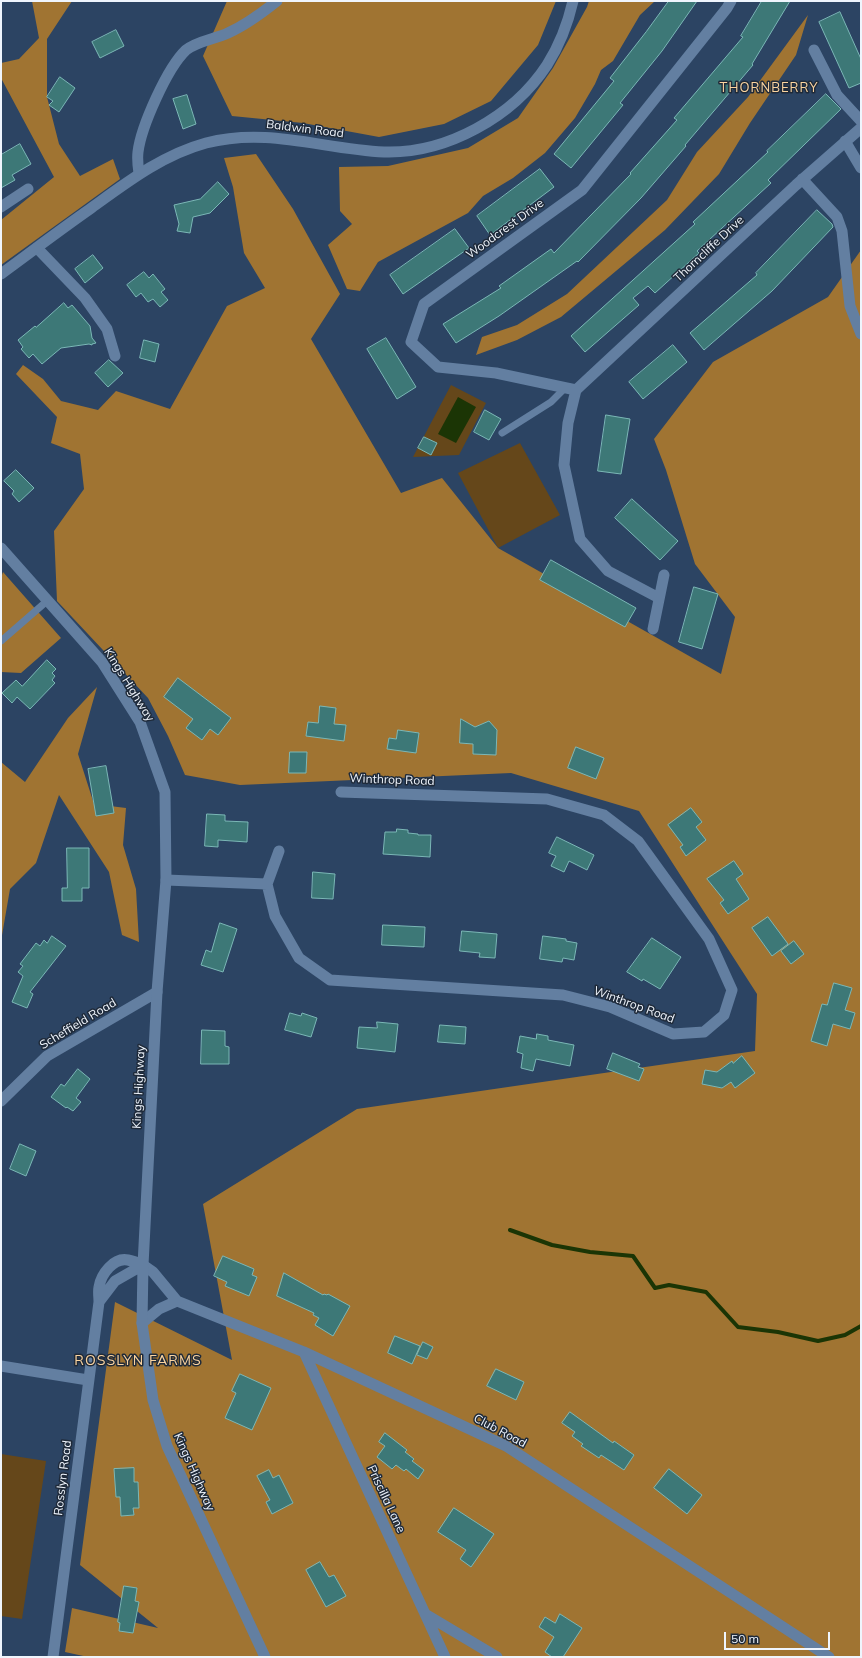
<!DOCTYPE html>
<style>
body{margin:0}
#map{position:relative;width:862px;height:1658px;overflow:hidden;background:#2c4463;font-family:Mulish,sans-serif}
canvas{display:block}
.frame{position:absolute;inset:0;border:2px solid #eff5fd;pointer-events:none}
.scale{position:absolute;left:724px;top:1632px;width:106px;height:18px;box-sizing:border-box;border:2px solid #eff5fd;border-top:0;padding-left:5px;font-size:12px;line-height:14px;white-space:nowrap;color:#eff5fd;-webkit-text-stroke:3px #1f2a39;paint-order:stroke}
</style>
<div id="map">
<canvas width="862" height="1658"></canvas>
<div class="frame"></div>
<div class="scale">50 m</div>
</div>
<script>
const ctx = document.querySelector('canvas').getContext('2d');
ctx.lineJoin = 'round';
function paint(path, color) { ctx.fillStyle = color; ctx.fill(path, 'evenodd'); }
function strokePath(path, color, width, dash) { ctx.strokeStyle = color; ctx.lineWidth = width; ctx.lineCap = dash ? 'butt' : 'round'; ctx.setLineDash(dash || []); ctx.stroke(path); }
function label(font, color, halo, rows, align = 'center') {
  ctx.font = font + ' Mulish,sans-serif'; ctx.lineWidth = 3; ctx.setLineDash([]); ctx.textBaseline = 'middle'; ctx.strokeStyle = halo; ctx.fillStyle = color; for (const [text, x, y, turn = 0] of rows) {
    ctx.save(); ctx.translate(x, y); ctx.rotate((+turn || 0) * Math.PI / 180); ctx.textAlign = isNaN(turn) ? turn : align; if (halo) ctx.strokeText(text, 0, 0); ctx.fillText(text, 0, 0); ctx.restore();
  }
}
paint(new Path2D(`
 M451,385l35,18 -27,52 -46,2z
 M520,443l40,72 -62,33 -40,-75z
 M1,1454l45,7 -24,158 -21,-3z`), '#65471a');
paint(new Path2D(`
 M32,1h40l-25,38v58l12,47 21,32 33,-17 7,20 -119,86v-45l53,-43 -53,-99v-15l18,-4 20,-21z
 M227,1h329l-18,44 -47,56 -47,23 -65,13 -76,-14 -71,-7 -29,-60z
 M589,1h66l-15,14 -27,46 -12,9 -6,14 -20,34 -30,35 -32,25 -30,18 -15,17 -90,49 -18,29 -13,-2 -19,-44 24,-21 -12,-13 -1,-44 49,-1 80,-18 50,-30 35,-50 34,-61z
 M808,15l-12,40 -46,68 -31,51 -54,56 -104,87 -44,23 -41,15 6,-18 35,-12 50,-31 100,-94 30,-48 51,-55z
 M256,154l37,55 47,85 -29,45 90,154 41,-15 56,70 223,126 14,-57 -40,-53 -29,-94 -12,-31 59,-77 115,-65 33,-47v1407h-773l-23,-5 7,-44 86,20 -78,-63 35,-263 117,58 -29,-156 154,-95 398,-58 2,-57 -118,-183 -128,-38 -271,12 -55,-10 -17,-39 -20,-38 -91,-97 -3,-70 30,-42 -4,-35 -29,-11 6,-26 -41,-43 7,-9 20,14 18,22 37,9 18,-19 54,18 57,-103 38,-18 -21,-35 -11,-66 -9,-29z
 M3,572l58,66 -40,35 -20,-1v-94z
 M97,687l-19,67 16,50 32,4 -3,37 13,44 3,53 -17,-7 -13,-63 -50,-77 -23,68 -26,26 -9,52v-179l24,20 43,-64z`), '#a07432');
paint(new Path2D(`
 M458,397l18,10 -20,36 -18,-9z`), '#1b3505');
strokePath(new Path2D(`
 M510,1230l42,15 38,7 43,4 22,32 14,-3 37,7 32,35 40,5 40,9 27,-6 16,-9`), '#1b3505', 4);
const building = new Path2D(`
 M669,1h28l-35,50 -42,52 3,2 -52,63 -17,-14 60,-73 -4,-3 36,-46z
 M762,1h28l-38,63 1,1 -68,80 1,1 -45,52 -63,64 -1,-1 -78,55 -43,27 -13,-19 58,-36 -2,-2 52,-37 3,4 77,-79 -1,-1 47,-53 -3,-2 69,-81 -2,-1z
 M840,12l21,47v24l-12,5 -30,-66z
 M116,30l8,16 -24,12 -8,-16z
 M60,77l15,11 -16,24 -10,-7 4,-4 -6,-4z
 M826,94l15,15 -73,71 3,3 -74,68 2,2 -44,40 -7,-7 -15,12 6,7 -54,47 -14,-16 124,-112 -2,-2 75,-70 -1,-1z
 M187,95l9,29 -13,5 -10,-30z
 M20,144l11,20 -19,11 3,5 -14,8v-33z
 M540,169l14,18 -64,48 -13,-19z
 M218,182l11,12 -19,19 -17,4 -3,16 -13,-2 2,-7 -5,-19 26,-6z
 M817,210l15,14 1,3 -61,64 -68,59 -14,-17 67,-58 -1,-2z
 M455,229l14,19 -66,46 -13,-19z
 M93,255l10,13 -18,15 -10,-14z
 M144,272l5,6 4,-4 12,15 -4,3 7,8 -8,7 -7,-8 -5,3 -7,-9 -5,4 -9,-12z
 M64,303l4,5 4,-3 18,21 2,12 4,5 -4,1v1l-3,-1 -28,4 -19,16 -9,-10 -4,4 -8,-9 2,-2 -5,-7 17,-14 1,1z
 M386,338l30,49 -19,12 -30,-50z
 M144,340l15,4 -4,18 -15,-4z
 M673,345l14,17 -44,37 -14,-17z
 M109,360l14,13 -15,14 -13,-14z
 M485,410l16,9 -12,21 -15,-8z
 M606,415l24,4 -9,55 -23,-3z
 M424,437l13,6 -6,12 -13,-7z
 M16,470l18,18 -15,14 -7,-8 2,-3 -10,-10z
 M632,499l46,42 -18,19 -45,-42z
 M551,560l85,48 -11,19 -85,-47z
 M694,587l24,7 -16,55 -23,-7z
 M47,660l9,9 -4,4 3,3 -3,4 3,3 -25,26 -13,-12 -5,6 -10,-10 14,-13 6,6z
 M178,678l53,40 -13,17 -8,-6 -8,11 -16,-12 7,-9 -29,-22z
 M320,706l16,2 -2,16 12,1 -2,16 -38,-5 2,-14 10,1z
 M461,719l14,8 14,-6 8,9 -1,25 -23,-1v-10l-13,-1z
 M398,730l21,3 -3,20 -29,-4 2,-11 7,1z
 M576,747l28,11 -8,21 -28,-11z
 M290,752h17l-1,21h-17z
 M106,766l8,47 -18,3 -8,-47z
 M691,808l11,14 -6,5 10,13 -20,16 -6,-9 3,-2 -15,-20z
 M207,814l18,1v6l23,1 -1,20 -29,-2v7l-13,-1z
 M397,829l11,1v3l10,1v1h13l-1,22 -47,-3 2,-22h11z
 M557,837l37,18 -7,15 -18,-9 -5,11 -13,-6 5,-10 -7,-3z
 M67,848h22v40h-7v13h-20v-13h5z
 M734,861l9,13 -7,5 13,20 -21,15 -8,-11 4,-3 -17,-21z
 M313,872l22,2 -2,25 -21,-1z
 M768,917l20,27 -16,12 -20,-28z
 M220,923l17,6 -14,43 -22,-7 5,-15 5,2z
 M383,925l42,2 -1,20 -42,-2z
 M462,931l35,3 -2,24 -16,-1 1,-4 -20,-2z
 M52,936l14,10 -36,46 3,2 -6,14 -15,-6 11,-26 -5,-4 5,-6 -3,-2 16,-21 4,3 4,-6 3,3z
 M543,936l23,3v2l11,2 -3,17 -11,-2 -1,4 -22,-3z
 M652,938l29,19 -21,32 -17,-10 -1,2 -15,-9z
 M794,941l10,13 -13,10 -10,-13z
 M834,983l18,5 -7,22 10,3 -5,16 -17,-5 -6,22 -16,-5 11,-37 5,1z
 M290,1013l11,3 1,-3 15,5 -6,19 -26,-7z
 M377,1022l21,2 -3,28 -38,-4 2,-21 18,1z
 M440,1025l26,2 -1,17 -27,-2z
 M202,1030l23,1v15l4,1v17h-28z
 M537,1034l11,2v4l26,5 -4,21 -34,-7 -3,12 -12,-3 2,-14 -6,-2 3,-16 16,3z
 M613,1053l27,11 -2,3 6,2 -5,12 -32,-12z
 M742,1056l13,17 -20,15 -4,-6 -9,6 -20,-4 3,-14 12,2 15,-11 1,2z
 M78,1069l12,10 -14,19 5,4 -8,9 -6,-4 -1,1 -15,-11 10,-13 3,2z
 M20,1144l16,7 -10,25 -16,-7z
 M223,1256l31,13 -2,6 5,2 -8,19 -24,-10 2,-4 -13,-6z
 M284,1273l39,22 1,-1 3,1 1,-1 22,12 -17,30 -18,-11 4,-7 -6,-3 1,-2 -37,-17z
 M395,1336l25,10 -8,18 -24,-11z
 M423,1342l10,5 -6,12 -10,-4z
 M496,1369l28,13 -8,18 -29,-14z
 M240,1374l31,14 -19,42 -27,-12 11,-25 -4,-2z
 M570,1412l43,31 1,-2 20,14 -10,15 -23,-15 -2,3 -18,-12 2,-2 -11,-8 3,-4 -13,-9z
 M385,1433l22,17 -2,2 9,7 -2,2 12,9 -6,9 -12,-10 -2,2 -8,-6 -4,4 -15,-12 8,-11 -6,-4z
 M134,1468v14h4l1,26h-6l1,7 -13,1 -1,-19h-4l-2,-28z
 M669,1469l33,26 -15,19 -33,-26z
 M269,1470l4,8 6,-3 14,28 -21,11 -6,-12 4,-2 -13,-24z
 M454,1508l40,26 -23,33 -11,-8 6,-9 -28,-18z
 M320,1562l9,15 5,-2 12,21 -20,11 -20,-37z
 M124,1586l13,2 -2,13 4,1 -6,31 -14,-2 1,-8 -2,-1z
 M560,1614l22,14 -19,29h-11l-7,-5 9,-15 -15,-10 6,-10 10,6z`);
paint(building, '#3d7877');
strokePath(building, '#7bb7b6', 1);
strokePath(new Path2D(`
 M502,433l49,-31 14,-14
 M1,641l46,-40`), '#637fa1', 7);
strokePath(new Path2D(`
 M814,50l23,45 24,26
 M845,141l16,27
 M139,173c-1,-7 -2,-13 -1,-21 3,-25 29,-84 48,-102 11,-9 29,-11 42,-17 18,-8 34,-20 49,-32
 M802,179l35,38 5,14 8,75 11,28
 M1,207l27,-18
 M37,248l48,50 22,31 8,27
 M576,390l-80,-17 -58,-6 -27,-25 13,-38 158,-114 145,-182 4,-7
 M576,390l220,-205 65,-57
 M576,390l-8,33 -4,42 16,74 28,32 51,27
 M653,629l11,-54
 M166,880l101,4 8,32 24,42 31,22 233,15 47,12 63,27 31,-2 20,-17 8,-25 -23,-51 -71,-98 -34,-26 -57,-16 -206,-7
 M267,884l12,-33
 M1,1101l46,-45 110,-64
 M143,1265l10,7 24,29 127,51 202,94 323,211
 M142,1323l17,-14 18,-8
 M304,1352l141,305
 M1,1366l87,14
 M425,1614l72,43`), '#637fa1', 11);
strokePath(new Path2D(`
 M1,274c30,-22 59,-44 89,-65 36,-26 72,-54 116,-66 62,-16 116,6 178,9 62,2 129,-35 163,-87 12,-19 21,-42 26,-64
 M1,548l101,114 38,60 25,70 1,88 -9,112 -14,273 -1,58 11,77 14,46 98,211
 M99,1302l16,-21 28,-16
 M53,1657l46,-355c0,-5 -1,-10 0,-15 2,-13 15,-30 29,-27 5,1 10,3 15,5`), '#637fa1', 11);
label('12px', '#eff5fd', '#1f2a39', [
 ["Baldwin Road",305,129,7],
 ["Woodcrest Drive",505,229,-36],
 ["Thorncliffe Drive",709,249,-43],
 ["Kings Highway",129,685,58],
 ["Winthrop Road",392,780,2],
 ["Winthrop Road",634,1005,20],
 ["Scheffield Road",78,1024,-31],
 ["Kings Highway",139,1087,-87],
 ["Club Road",500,1431,28],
 ["Kings Highway",194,1472,66],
 ["Rosslyn Road",63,1478,-83],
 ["Priscilla Lane",386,1499,65]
]);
ctx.letterSpacing = '1px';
label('13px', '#fbd4a0', '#1f2a39', [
 ["THORNBERRY",769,88]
]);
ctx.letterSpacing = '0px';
ctx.letterSpacing = '1px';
label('14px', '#fbd4a0', '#1f2a39', [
 ["ROSSLYN FARMS",138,1361]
]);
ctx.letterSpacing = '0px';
</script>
